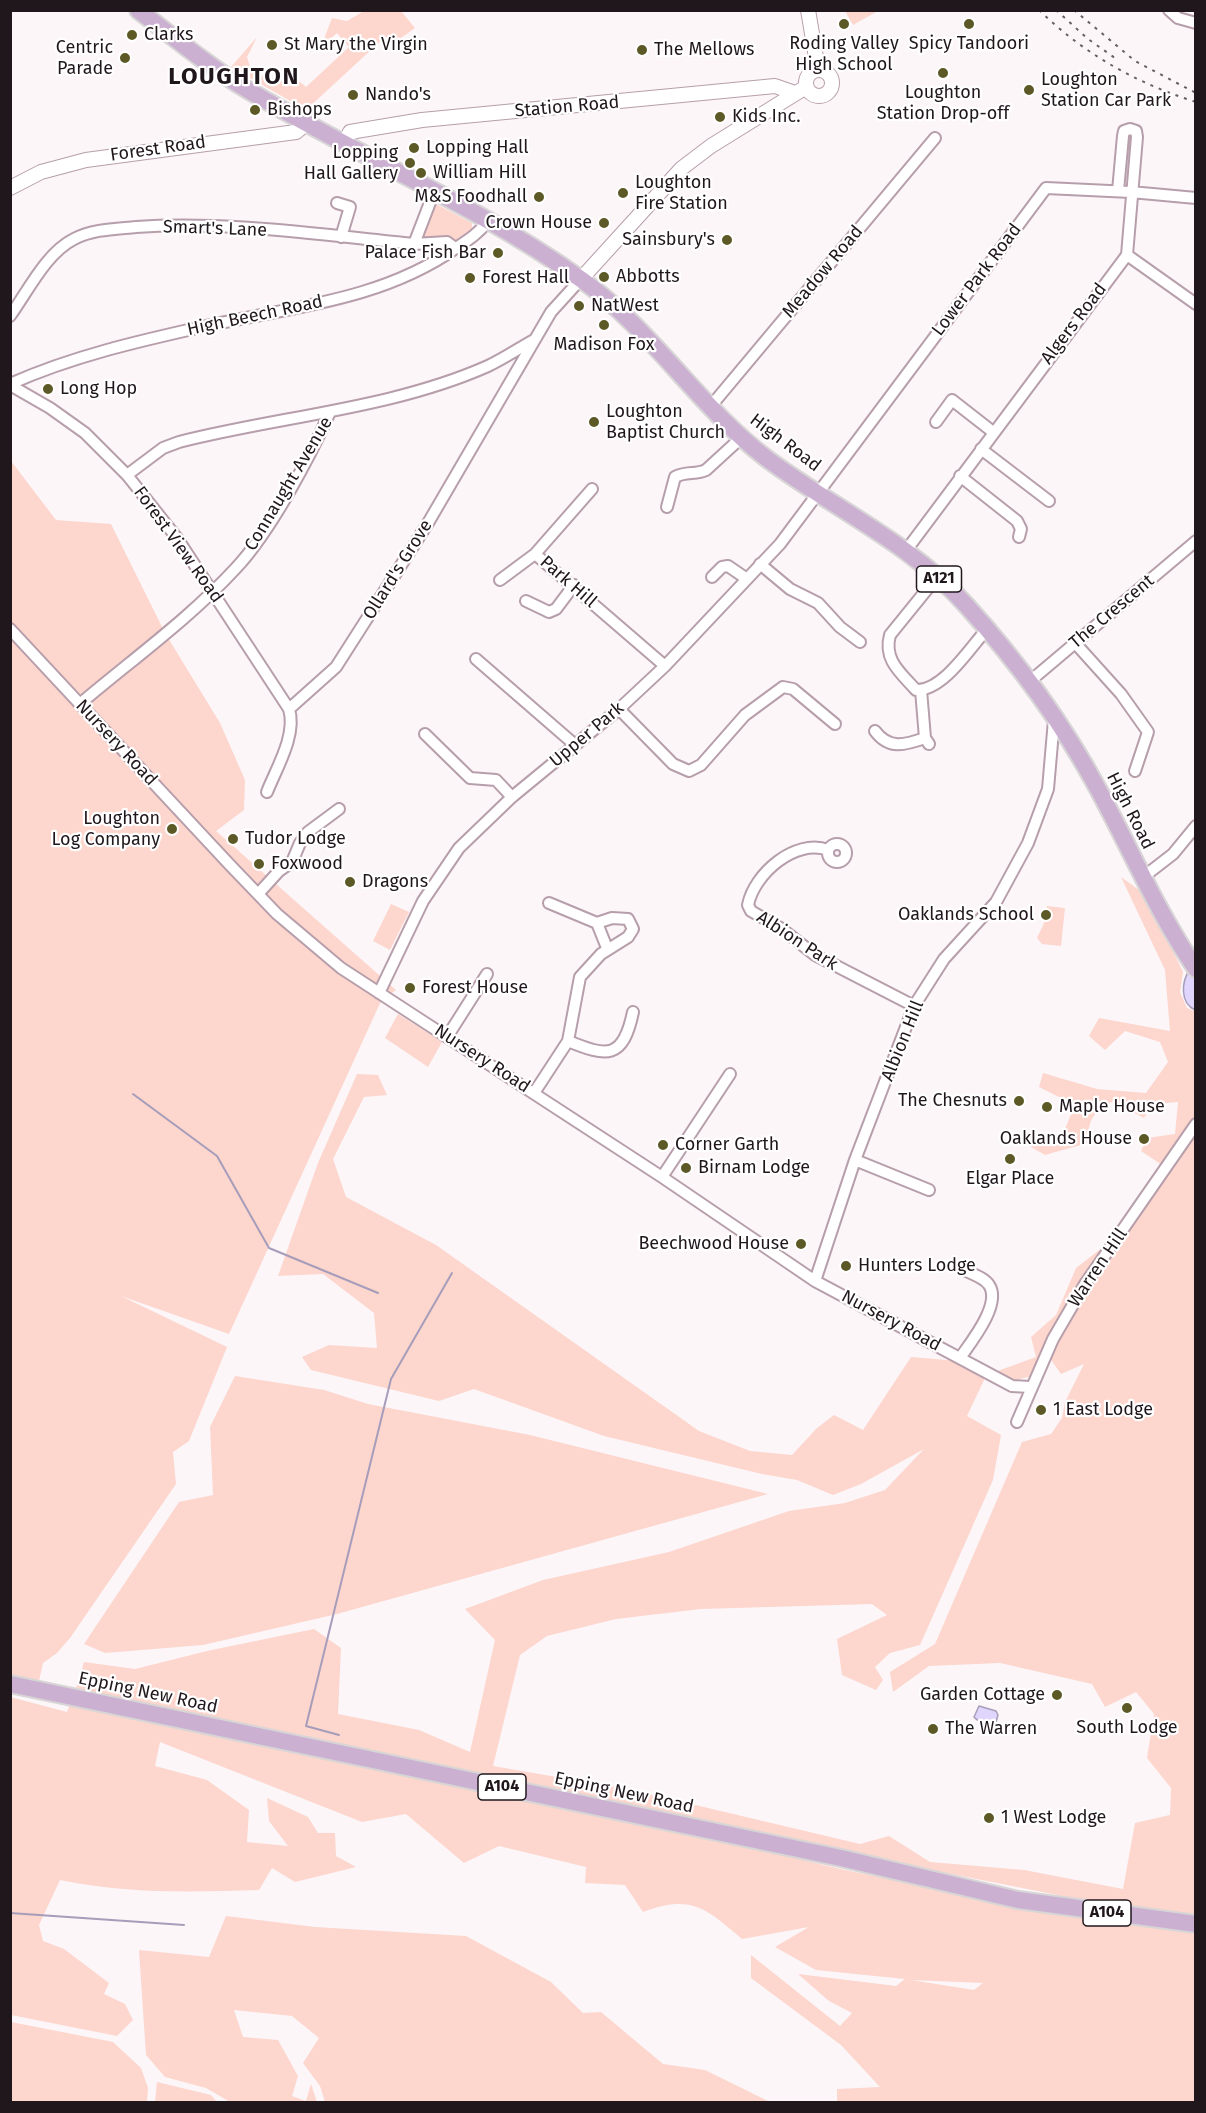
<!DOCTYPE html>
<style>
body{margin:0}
#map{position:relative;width:1206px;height:2113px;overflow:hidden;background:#fcf6f9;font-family:"Fira Sans",sans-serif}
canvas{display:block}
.frame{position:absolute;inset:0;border:12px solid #20171c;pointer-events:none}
</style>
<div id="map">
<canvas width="1206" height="2113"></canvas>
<div class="frame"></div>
</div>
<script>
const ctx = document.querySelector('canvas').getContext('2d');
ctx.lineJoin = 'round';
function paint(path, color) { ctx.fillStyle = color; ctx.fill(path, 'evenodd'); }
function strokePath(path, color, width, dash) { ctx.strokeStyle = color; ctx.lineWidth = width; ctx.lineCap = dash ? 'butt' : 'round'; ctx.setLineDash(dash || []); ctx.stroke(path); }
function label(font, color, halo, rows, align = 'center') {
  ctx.font = font + ' "Fira Sans",sans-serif'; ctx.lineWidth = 4.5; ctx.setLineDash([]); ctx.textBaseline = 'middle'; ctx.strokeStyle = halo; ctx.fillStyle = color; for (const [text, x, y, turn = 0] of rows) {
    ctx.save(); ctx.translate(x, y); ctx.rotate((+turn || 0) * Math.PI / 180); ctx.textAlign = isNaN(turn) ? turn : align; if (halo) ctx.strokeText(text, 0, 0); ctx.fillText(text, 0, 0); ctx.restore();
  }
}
paint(new Path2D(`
 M364,11h37l14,17 -14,10 -16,-1 -79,73 -75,-43 26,-30 -10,20 3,10 7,2 4,-3 -3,8 11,5 25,-2 12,10 43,-40 -12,-14 -16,14 11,-29 15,3z
 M845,11h33l-25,14z
 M436,204l36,19v6l-19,13 -33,-4z
 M11,461l45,59 55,4 54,109 55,90 25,57 -1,30 -28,21 180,159 -15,11 -152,333 -108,-38 106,51 -38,94 -16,11 3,32 -106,154 -13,15 -14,10 -4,18 -28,-6z
 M1121,877l25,18 37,77 -3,20 7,16 9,4 -1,902 -92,-10 -177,-35 -851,-178 9,-29 51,7 72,-18 107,-22 27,19 -3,66 81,16 51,22 25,-112 -30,-31 78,-29 126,-28 120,-41 56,-8 40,-13 39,-41 -63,35 -28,11 -36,-15 -35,-6 -158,-38 -130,-47 -35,12 -128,-31 -9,-13 27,-12 48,3 -3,-35 -51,-39 -45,2 40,-113 39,-89 21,1 9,20 -23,2 -31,62 13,38 90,48 263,186 51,20 42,4 25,-27 17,-13 29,15 48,-73 47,4 27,17 -18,38 34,19 -8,45 -73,165 -30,8 -15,14 8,13 -7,10 -34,-15 -5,-36 50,-24 -15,-11 -171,5 -85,10 -69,17 -27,19 -27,111 139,24 228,54 29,-8 41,26 94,8 99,19 12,-66 35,-8 1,-27 -24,-30 7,-44 -18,-22 -31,15 -13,-23 -92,-21 -71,3 -36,26 -3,-20 45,-28 87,-202 29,-8 11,-16 3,-16 19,-38 -23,10 -12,-17 -12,18 -26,6 -16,-9 41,-15 -5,-20 25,-22 20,-47 57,-44 32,-57 -24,-16 6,-13 28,-4 3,-32 -25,2 -9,14 -31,-17c-20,12 -25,17 -25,42l-43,12 -33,-19h50l13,-31 -36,-18 4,-14 54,16 49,4 22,-31 -8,-20 -35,-11 -20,19 -16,-14 10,-18 71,13 -5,-61z
 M391,904l18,8 -19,38 -17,-9z
 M1047,906l18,2 -4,38 -19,-2 -5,-6 8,-17z
 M398,1014l44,28 -14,25 -43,-29z
 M235,1376l89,14 44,14 162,31 238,59 -431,120 -134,31 -98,8 -21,-9 95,-142 34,-7 -3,-68z
 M10,1697l57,15 3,-8 578,119 197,47 152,31 198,27v174h-358v-13l43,-2 -39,-42 -90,-67v-23l89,71 12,-13 -23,-12 -31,-27 98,12 9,-7 -89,-9 -41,-23 34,-20 -67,12c-36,-31 -51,-45 -99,-27l-18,-27 -40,-2 1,-16 -87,-21 -35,17 -58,-49 -44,8 -202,-80 -5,24 52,14 42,30 -2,32 41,4 -19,-25 -2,-23 41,19 10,16h17l1,23 20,11 -61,15 -23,-14 -13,22c-68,2 -133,4 -199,-10l-21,45 4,16 21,8 45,34 -5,11 21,10 8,16 -16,16 -106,-21zM911,1980l72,3 -9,7z
 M226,1916l89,11 151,9 85,46 32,31 18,-1 62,52 42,6 65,32h-445l-5,-16 -17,-23 16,-25 -27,-22 -58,-6 9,27 35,3 20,36 -6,20 14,5 5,-17 6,18h-87l-24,-14 -41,-11 -19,-22 -7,-105 70,7z
 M11,2022l102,20 28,26 7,20 -1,14h-136z
 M157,2082l54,13 6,7h-62z`), '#fdd6cd');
const water = new Path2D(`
 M1190,969l5,8v33c-15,-7 -14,-28 -5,-41z
 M979,1706l17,5 2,4 -2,7c-7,2 -17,1 -22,-5z`);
paint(water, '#e0d6fd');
strokePath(water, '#a69dba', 1.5);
strokePath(new Path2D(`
 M10,77l1,-1
 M133,1094l84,62 52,92 109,45
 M339,1735l-33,-9 85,-347 61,-106
 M10,1913l174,12`), '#a69dba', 2);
const minor = new Path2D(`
 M1169,10l9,8 18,5
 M337,203l13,4 -9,30
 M414,244l20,-52
 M1127,255l69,49
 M10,316c18,-25 36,-63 64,-77 19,-10 42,-10 62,-12 93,-6 186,8 278,17l33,-2 8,6
 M10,384c63,-28 129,-43 196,-58 86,-19 176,-26 250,-78 12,-8 22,-14 31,-26
 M10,385l40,23 35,25 42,42 50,63 112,171c8,26 -13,60 -22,83
 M711,406l224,-268
 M936,422l16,-22 41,32
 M981,449l68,52
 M127,475l36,-27 16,-6c102,-26 212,-33 309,-76 15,-7 30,-17 44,-25
 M960,476l57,45 4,8 -2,8
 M592,489l-57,65 130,112
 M667,507l8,-30c11,-6 21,-2 31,-7l36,-33
 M905,552l222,-297 10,-118 -1,-6 -6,-2 -6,2 -1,5 -5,55
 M760,564l30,25 28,14 22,24 20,15
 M712,577l10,-10 6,-1 19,13
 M937,577l-47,58c-7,25 11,38 26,55 27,1 54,-42 71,-61
 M500,580l35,-26
 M526,601l23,11 7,-3 18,-24
 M10,629l219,235 48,50 64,54 321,209 153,104 197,105 18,1
 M1076,644l45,50 27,38 -13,39
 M476,659l98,85
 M1029,682l167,-141
 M921,690l4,48 4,6
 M81,703c52,-44 109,-85 155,-135 34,-36 74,-111 94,-156
 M289,709l47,-42 92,-144 123,-211 30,-33
 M619,709l54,55 16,7 12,-6 44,-50 38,-28 10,2 42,35
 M875,731c14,19 30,14 50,7
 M425,734l45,44 26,2 16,17
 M828 853a9 9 0 1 1 18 0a9 9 0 1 1-18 0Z
 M828,850c-33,-12 -74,24 -80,55l3,6 31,18 33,26 99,51
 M1142,878l31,-24 23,-28
 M258,894l21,-23 13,-9 8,-19 8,-11 31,-23
 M597,923l10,25
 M379,993l44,-92 36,-53 53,-51 107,-88 46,-43 115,-122 266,-356 85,4 65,6
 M447,1037l40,-63
 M568,1041c39,16 55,19 65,-29
 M534,1093l34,-52 12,-64 21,-23 27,-17 5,-8 -5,-10 -16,-1 -15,5 -48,-20
 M855,1160l74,30
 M662,1177l68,-103
 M960,1268c9,5 24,9 29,17 13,19 -18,57 -29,73
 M815,1281l40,-121 59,-154 30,-47 52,-57 32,-59 20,-54 6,-69
 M1017,1422l36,-83 32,-55 111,-160`);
const tertiary = new Path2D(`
 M808,10l10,59
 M806 83a13 13 0 1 1 26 0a13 13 0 1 1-26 0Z
 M344,143l6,-11 72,-12 353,-34 20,7
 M10,188l31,-16 45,-12 210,-28 11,-9
 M581,279l101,-111 29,-22 95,-59`);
const primary = new Path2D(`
 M138,10c33,25 65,52 100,74 112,69 237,119 344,196 70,50 116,126 184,178 65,49 145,85 200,147 50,55 97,119 132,184 33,61 59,123 98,180
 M10,1684l831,174 177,42 178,24`);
strokePath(minor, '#b79eab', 14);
strokePath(tertiary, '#b79eab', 16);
strokePath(primary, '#d7d5d6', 20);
strokePath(minor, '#fff', 10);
strokePath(tertiary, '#fff', 14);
strokePath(primary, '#cbb0d1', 16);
strokePath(new Path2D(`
 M1039,10c45,44 97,73 157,92
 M1056,10l32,29 27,19
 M1074,10l61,51 61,32`), '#675f63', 2, [3, 6]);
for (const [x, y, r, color] of [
 [844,24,6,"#5d5926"],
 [969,24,6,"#5d5926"],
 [132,35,6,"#5d5926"],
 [272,45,6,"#5d5926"],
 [642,50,6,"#5d5926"],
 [125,58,6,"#5d5926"],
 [943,73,6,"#5d5926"],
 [1029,90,6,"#5d5926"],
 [353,95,6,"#5d5926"],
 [255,110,6,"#5d5926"],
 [720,117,6,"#5d5926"],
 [414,148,6,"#5d5926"],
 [410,163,6,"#5d5926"],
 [421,173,6,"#5d5926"],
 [623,193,6,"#5d5926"],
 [539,197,6,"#5d5926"],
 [604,223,6,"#5d5926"],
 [727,240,6,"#5d5926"],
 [498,253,6,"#5d5926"],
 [604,277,6,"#5d5926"],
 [470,278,6,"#5d5926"],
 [579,306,6,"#5d5926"],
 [604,325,6,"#5d5926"],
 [48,389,6,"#5d5926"],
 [594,422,6,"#5d5926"],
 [172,829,6,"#5d5926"],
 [233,839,6,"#5d5926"],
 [259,864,6,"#5d5926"],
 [350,882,6,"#5d5926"],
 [1046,915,6,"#5d5926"],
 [410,988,6,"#5d5926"],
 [1019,1101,6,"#5d5926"],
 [1047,1107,6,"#5d5926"],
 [1144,1139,6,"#5d5926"],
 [663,1145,6,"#5d5926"],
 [1010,1159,6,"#5d5926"],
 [686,1168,6,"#5d5926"],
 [801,1244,6,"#5d5926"],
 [846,1266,6,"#5d5926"],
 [1041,1410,6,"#5d5926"],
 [1057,1695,6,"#5d5926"],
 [1127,1708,6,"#5d5926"],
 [933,1729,6,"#5d5926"],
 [989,1818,6,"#5d5926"]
]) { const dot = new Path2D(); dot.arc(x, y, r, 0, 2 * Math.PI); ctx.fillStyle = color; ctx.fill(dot); strokePath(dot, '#fff', 2); }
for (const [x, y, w] of [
 [939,579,45],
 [502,1787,48],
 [1107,1913,48]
]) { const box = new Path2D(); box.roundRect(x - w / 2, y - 13, w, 26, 4.5); ctx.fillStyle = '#fff'; ctx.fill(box); strokePath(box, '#20171c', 1.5); }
label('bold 16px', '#20171c', null, [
 ["A121",939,579],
 ["A104",502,1787],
 ["A104",1107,1913]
]);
label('18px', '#20171c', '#fff', [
 ["Clarks",144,35],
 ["Roding Valley",844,44,"center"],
 ["High School",844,65,"center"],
 ["Spicy Tandoori",969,44,"center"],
 ["St Mary the Virgin",284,45],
 ["Centric",113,48,"right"],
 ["Parade",113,69,"right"],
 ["The Mellows",654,50],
 ["Loughton",1041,80],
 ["Station Car Park",1041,101],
 ["Loughton",943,93,"center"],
 ["Station Drop-off",943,114,"center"],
 ["Nando's",365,95],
 ["Bishops",267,110],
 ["Kids Inc.",732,117],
 ["Lopping Hall",426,148],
 ["Lopping",398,153,"right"],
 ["Hall Gallery",398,174,"right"],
 ["William Hill",433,173],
 ["Loughton",635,183],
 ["Fire Station",635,204],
 ["M&S Foodhall",527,197,"right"],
 ["Crown House",592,223,"right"],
 ["Sainsbury's",715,240,"right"],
 ["Palace Fish Bar",486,253,"right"],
 ["Abbotts",616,277],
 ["Forest Hall",482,278],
 ["NatWest",591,306],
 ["Madison Fox",604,345,"center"],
 ["Long Hop",60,389],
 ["Loughton",606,412],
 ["Baptist Church",606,433],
 ["Loughton",160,819,"right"],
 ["Log Company",160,840,"right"],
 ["Tudor Lodge",245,839],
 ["Foxwood",271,864],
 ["Dragons",362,882],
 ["Oaklands School",1034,915,"right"],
 ["Forest House",422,988],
 ["The Chesnuts",1007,1101,"right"],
 ["Maple House",1059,1107],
 ["Oaklands House",1132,1139,"right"],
 ["Corner Garth",675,1145],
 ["Birnam Lodge",698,1168],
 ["Elgar Place",1010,1179,"center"],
 ["Beechwood House",789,1244,"right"],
 ["Hunters Lodge",858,1266],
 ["1 East Lodge",1053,1410],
 ["Garden Cottage",1045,1695,"right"],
 ["South Lodge",1127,1728,"center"],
 ["The Warren",945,1729],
 ["1 West Lodge",1001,1818]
], 'left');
label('18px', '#20171c', '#fff', [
 ["Station Road",567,107,-5],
 ["Forest Road",158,149,-8],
 ["Smart's Lane",215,229,2],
 ["Meadow Road",823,272,-50],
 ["Lower Park Road",977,280,-53],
 ["High Beech Road",255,316,-12],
 ["Algers Road",1074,324,-53],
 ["High Road",785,443,37],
 ["Connaught Avenue",289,484,-59],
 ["Forest View Road",178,545,54],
 ["Ollard's Grove",398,570,-58],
 ["Park Hill",568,582,41],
 ["The Crescent",1112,612,-40],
 ["Upper Park",587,735,-40],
 ["Nursery Road",116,743,47],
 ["High Road",1130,811,63],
 ["Albion Park",797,941,33],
 ["Albion Hill",903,1041,-68],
 ["Nursery Road",482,1059,33],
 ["Warren Hill",1098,1268,-56],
 ["Nursery Road",891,1321,28],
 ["Epping New Road",148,1693,12],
 ["Epping New Road",624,1793,12]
]);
ctx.letterSpacing = '1.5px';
label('bold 24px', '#20171c', '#fff', [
 ["LOUGHTON",234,77]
]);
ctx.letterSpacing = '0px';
</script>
